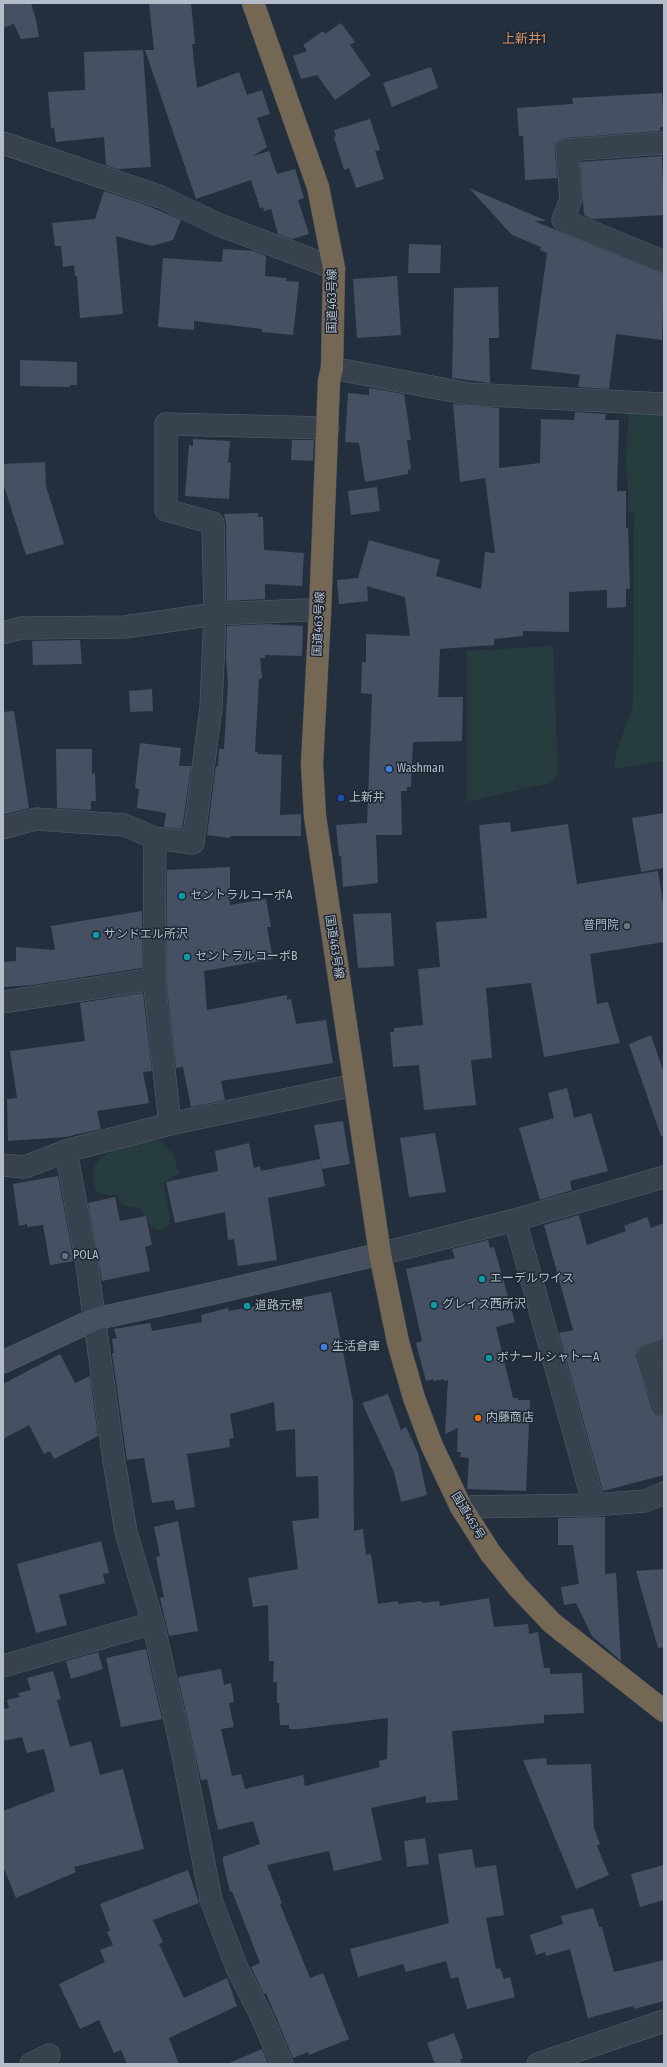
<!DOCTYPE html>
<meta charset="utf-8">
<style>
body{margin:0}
#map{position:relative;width:667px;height:2067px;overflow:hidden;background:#242f3e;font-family:"Fira Sans Condensed",sans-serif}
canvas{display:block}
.frame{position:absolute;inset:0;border:4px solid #b4bcc9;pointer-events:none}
</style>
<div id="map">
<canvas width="667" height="2067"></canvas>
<div class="frame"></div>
</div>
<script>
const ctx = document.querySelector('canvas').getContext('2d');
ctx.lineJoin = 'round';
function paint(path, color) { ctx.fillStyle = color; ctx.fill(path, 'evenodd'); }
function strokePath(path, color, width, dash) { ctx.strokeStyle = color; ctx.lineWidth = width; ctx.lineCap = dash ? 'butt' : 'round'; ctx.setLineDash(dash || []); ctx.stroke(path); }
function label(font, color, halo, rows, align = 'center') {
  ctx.font = font + ' "Fira Sans Condensed","Noto Sans JP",sans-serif'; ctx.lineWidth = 3; ctx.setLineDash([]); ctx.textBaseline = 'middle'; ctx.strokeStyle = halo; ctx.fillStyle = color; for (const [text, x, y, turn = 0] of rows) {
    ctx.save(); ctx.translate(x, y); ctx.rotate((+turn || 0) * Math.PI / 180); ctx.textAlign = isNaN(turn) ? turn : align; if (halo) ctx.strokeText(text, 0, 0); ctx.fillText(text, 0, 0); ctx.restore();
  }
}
paint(new Path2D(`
 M629,411l35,1v349l-50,8 3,-18 16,-45 1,-193h-5l-3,-56z
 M553,646l5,128 -5,8 -86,20v-151z
 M159,1140l14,14 6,19 -16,10 7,33 -1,9 -7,6 -11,-4 -10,-18 -19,-4 -6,-10 -7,1 -13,-5c-1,-5 -3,-10 -3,-15 -1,-28 46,-33 66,-36z`), '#263c3f');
paint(new Path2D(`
 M3,3h28l5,17 3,17 -18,2 -7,-15 -11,4z
 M149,3h42l4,41h-3l5,44 42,-16 8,23 15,-5 8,24 -13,4 10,29 -14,9 16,-5 8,23 18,-5 9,29 -6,2 11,34 -17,5 -14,-5 -7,-25 -7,2 -1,-4 -3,1 -9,-28 -55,19 -51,-149h9z
 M341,23l14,19 -5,3 21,30 -36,25 -18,-25 -16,4 -8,-23 14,-5 -4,-6 20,-14 2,3z
 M143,50l8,117 -34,2 -11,-4 -2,-28 -48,5 -2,-14h-3l-3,-36 37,-2 -1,-38z
 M431,67l7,21 -46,19 -9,-24z
 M662,93l2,34h-4v4l-94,7 -6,2 -4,4 -1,7 2,27 -32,2 -2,-44h-4l-2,-28 56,-4 -1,-6z
 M370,119l10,31 -5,1 9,28 -28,9 -7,-20 -5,2 -10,-33 2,-1 -2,-6z
 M662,156l2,59 -72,4 -8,-4 -4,-53z
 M469,188l78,33h-13l130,53 -2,66 -46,-6 -7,55 -31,-2 2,-12 -49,-6 16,-116 -7,-3 1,-3 -29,-12z
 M104,191l42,14 35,15 -8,20 -21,6 -36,-10 7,78 -43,4 -3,-42h-2l-1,-11 -11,2 -2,-21h-6l-3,-23 43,-4z
 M409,244l32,1 -1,28h-32z
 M223,249l31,2 12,5 -1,20 21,2v3l13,1 -6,53 -31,-3v-3l-68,-8v9l-36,-3 5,-69 59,4z
 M397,276l4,59 -44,3 -4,-59z
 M498,287l1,51h-10l1,45 -38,-5 2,-90z
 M20,360l57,2v23h-7v2l-50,-1z
 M369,388l35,6 7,46h-4l4,29 -3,1v4l-43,8 -6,-39 -14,-1 3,-49 21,2z
 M453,404l46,4v60l41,-5 1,-44 33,1 1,-8 31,2 -1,6h14l-2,71h9v37h2l2,61h-4v18l-19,1v-18l-38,2v40l-46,-1v5l-29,3v6l-54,4 -2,48h25l-1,44 -49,1 -2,45h-4v4h-6l1,44h-26l2,48 -35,4 -2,-31h-2l-3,-31 31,-2 5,-129 -11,-1 1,-31h4v-28l44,2 -5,-39 -38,-11 1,15 -29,3 -2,-24 21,-2 11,-38 71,20 -4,16 45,13 4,-37 10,1 -10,-75 -25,4z
 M193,439l37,2 -2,22h3l-2,36 -44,-3 4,-51 4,1z
 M292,440h22l-1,21 -22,-1z
 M45,462l1,24 18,58 -38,11 -22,-69 -1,-22z
 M377,487l3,24 -29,4 -3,-24z
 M258,513v4h5l1,33 40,3 -2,33 -37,-2v15l-38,2 -1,-78 -2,-9z
 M266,624l37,2 -1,30 -37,-1v3h-5l2,20 -3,1 -4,73h3v2l24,1 -2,60 21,-1v22h-71v2l-23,-3 9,-69h2l1,-17h5l4,-67 -2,-24 1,-32z
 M80,640l2,24 -49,1 -1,-24z
 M152,689l1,22 -23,1 -1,-21z
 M14,711l15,97 -26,7v-103z
 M140,743l41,5 -2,18h12l-9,63 -18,-2 2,-14 -29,-5 2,-19 -4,-1z
 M56,749h36v25l3,-1 1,28h-5v9l-34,-2z
 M664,813v55l-23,4 -9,-54z
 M510,822l1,10 57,-8 9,60 81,-13 6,39v32l-74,12 7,50 11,-2 12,41 -76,14 -13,-74 -45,5 6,70 -21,2 5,45 -52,5 -5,-45 -26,2 -3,-35h4v-4l29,-3 -5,-56 22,-2 -4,-45 51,-4 -8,-93z
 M230,867v38l36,-6 5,28h-4l6,32 -69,12 3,39 80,-15v5l4,-1 5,25 30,-4 7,43 -112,18 4,19 -34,7 -8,-40 -7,1 -10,-90 1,-108z
 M142,911v57l-110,17 -29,2v-25l13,-1v-14l39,3 -4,-24z
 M391,913l3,53 -36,2 -5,-54z
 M143,993l9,78 -9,1 6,31 -52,8 4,18 -36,8 -57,4 -1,-42 10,-1 -7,-47 75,-10 -5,-38z
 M651,1035l13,38v63h-3l-32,-92z
 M567,1088l7,30 17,-5 17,58 -38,10 2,9 -32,10 -21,-72 35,-10 -6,-25z
 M343,1121l7,43 -28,5 -8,-44z
 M435,1133l11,59 -37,5 -9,-59z
 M249,1143l5,25 6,-2 1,5 59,-12 5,27 -57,12 9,62 -39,6 -4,-27 -6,1 -3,-28 -50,11 -9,-41 52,-11 -3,-20z
 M58,1176l16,85 -24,4 -7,-40 -16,2v-3l-8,2 -6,-42z
 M115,1197l5,24 26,-5 6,29 -7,2 5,24 -48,10 -14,-78z
 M579,1215l8,30 39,-14 -2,-5 23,-9 4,11 13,-5v115l-22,8 -5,4 -2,5 17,54 4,6 8,2v58l-61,16 -44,-158 14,-3 -29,-105z
 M488,1240l2,8 4,-1 21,75 -19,5 17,71h5v2h12l-4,91 -59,-2 2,-31 -9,-1 1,-5h-4l1,-24 -13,6 3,-54 -4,1v-2l-11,2v-2l-7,2 -10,-38 6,-2 -16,-72 49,-11 -3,-9z
 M331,1292l22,110 1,129 9,-2 3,26 5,-1 7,50 20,-3v3l24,-3v2l17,-2 1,5 49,-8 5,29 34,-3 1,10 9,-2 6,36h6v6l32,-1 2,40 -40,2v8l-92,8 6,69 -32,3v-7l-55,12 11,52 -48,11 -5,-20 -62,14 15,38 -2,1 30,74 13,-5 26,66 -40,16 -1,-3 -15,6 -27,-65 -2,1 -13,-27 9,-4 -28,-72 -2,1 -7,-30v-5l37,-13 -7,-23 -35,9 -11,-51 -6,1 -23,-103 43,-8 3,16 7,-2 3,19 -5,1 5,24 -13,2 11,47 9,-2 4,15 58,-14 2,11 75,-19 -1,-6 8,-2 1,-41 -88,11h-11v-4h-9l-1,-22h-2v-21h-4l1,-21h-5l-1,-56 -15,2 -5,-29 50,-9 -6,-48 27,-3 -1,-42 -22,1 -1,-48 -19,2 -2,-29 -44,12 4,24 -5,1 1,8 -43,7 8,53 -19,3 -2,-10 -22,3 -8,-45 -17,2 -15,-107h2l-2,-14 5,-1 -3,-9 36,-6 2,8 50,-9 -1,-7 27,-7 1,3z
 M60,1354l15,29 15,-7 8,60 -44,23 -4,-8 -6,3 -15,-29 -26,14v-55z
 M388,1394l13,36 5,-3 12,26 9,42 -26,7 -7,-30 -32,-69z
 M605,1517v57l11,-1 5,88 -29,-25 -16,-33 -12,2 -3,-18 18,-3 -6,-39h-15v-27z
 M178,1521l20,110 -29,5 -9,-38 4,-1 -8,-40 4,-1 -6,-29z
 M101,1541l8,32 -6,1 2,9 -46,12 8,30 -31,8 -19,-69z
 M664,1569v78l-6,1 -22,-77z
 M146,1649l16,70 -41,8 -15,-69z
 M98,1652l5,17 -32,10 -5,-18z
 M53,1671l8,28 -4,1 13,47 21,-6 9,34 23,-6 21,80 -70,18 2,5 -60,26 -13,-32v-55l52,-20 -11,-42 -17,4 -5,-16 -19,4v-32l6,-1 -2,-8 13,-3 -2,-4 13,-3 -4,-12z
 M546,1758l1,7 44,-1 3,64 6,16 -3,2 12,29 -33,14 -53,-129z
 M425,1838l4,26 -22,3 -3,-26z
 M472,1849l3,19 21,-3 8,50 -18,3 10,51 4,-1 4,11 6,-2 5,20 -48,12 -9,-32 -7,2 -5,-18 -40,11 -3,-8 -45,13 -8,-28 99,-26 -11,-69z
 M664,1865v35l-24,7 -9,-33z
 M188,1870l11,33 -46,17 10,22 -4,2 25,54 43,-20 10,28 -68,32 10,26h-52l-6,-14 -7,3 -15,-33 -19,9 -21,-45 46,-22 -5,-12 13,-5 -6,-13 3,-2 -10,-26z
 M593,1908l6,19h3l12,45 50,-12v41l-30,8 -1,-3 -45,12 -18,-69 -24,7 -1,-4 -9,3 -6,-20 33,-11 -2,-8z
 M454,2033l9,25 -3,1 2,5h-27l-8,-21z
 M262,2049l6,15h-41z`), '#455162');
const street = new Path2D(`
 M3,143l158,54 56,27 117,44
 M664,143l-97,7 4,49 -8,21 101,42
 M332,368l137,26 195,10
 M3,633l18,-5 104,-1 90,-13 90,-4 15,2
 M3,828l33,-9 88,6 31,13 38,5 18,-135 4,-94 -2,-91 -47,-13v-86l162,4
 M155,838l-1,141 16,145
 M3,1002l151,-23
 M66,1151l104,-27 185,-39
 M3,1165l22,2 41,-16 20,107 28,203 12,71 27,91 30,132 28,145 26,68 24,47 21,49
 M515,1220l79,285
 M380,1254l135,-34 149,-43
 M664,1350l-17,7 17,48
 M461,1507l133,-2 51,-4 19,-8
 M3,1666l150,-43
 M31,2064l18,-9
 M538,2064l126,-43`);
const secondary = new Path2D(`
 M3,1362l92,-43 115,-25 170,-40`);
const highway = new Path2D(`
 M253,3l65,184 16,81 -2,100 -3,13 -9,231 -8,152 3,52 65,438 18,88 16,56 18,48 29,61 30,47 26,32 35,37 112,88`);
strokePath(street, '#565f6c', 23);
strokePath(secondary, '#565f6c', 23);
strokePath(highway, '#434c59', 23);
strokePath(street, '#38414e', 22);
strokePath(secondary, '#465061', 22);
strokePath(highway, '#746855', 22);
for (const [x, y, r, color] of [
 [389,769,4,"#3f7fe0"],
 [341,798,4,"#1a4fb4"],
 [182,896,4,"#0f9aa8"],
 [627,926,4,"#6b7280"],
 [96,935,4,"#0f9aa8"],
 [187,957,4,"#0f9aa8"],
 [65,1256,4,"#5c6f8a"],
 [482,1279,4,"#0f9aa8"],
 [434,1305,4,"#0f9aa8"],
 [247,1306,4,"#0f9aa8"],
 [324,1347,4,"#3f7fe0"],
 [489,1358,4,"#0f9aa8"],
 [478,1418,4,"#e8710a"]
]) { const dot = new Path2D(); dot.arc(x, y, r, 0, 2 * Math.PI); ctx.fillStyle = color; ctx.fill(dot); strokePath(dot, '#1d2633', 1.5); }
label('12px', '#b4bcc9', '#1d2633', [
 ["国道463号線",333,301,-90],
 ["国道463号線",319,624,-87],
 ["国道463号線",334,947,81],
 ["国道463号",468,1516,59]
]);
label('12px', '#b4bcc9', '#1d2633', [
 ["Washman",397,769],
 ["上新井",349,798],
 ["セントラルコーポA",190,896],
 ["普門院",619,926,"right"],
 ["サンドエル所沢",104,935],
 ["セントラルコーポB",195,957],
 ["POLA",73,1256],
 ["エーデルワイス",490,1279],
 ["グレイス西所沢",442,1305],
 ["道路元標",255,1306],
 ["生活倉庫",332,1347],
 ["ボナールシャトーA",497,1358],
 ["内藤商店",486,1418]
], 'left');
label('13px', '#d59563', '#1d2633', [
 ["上新井1",524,39]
]);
</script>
